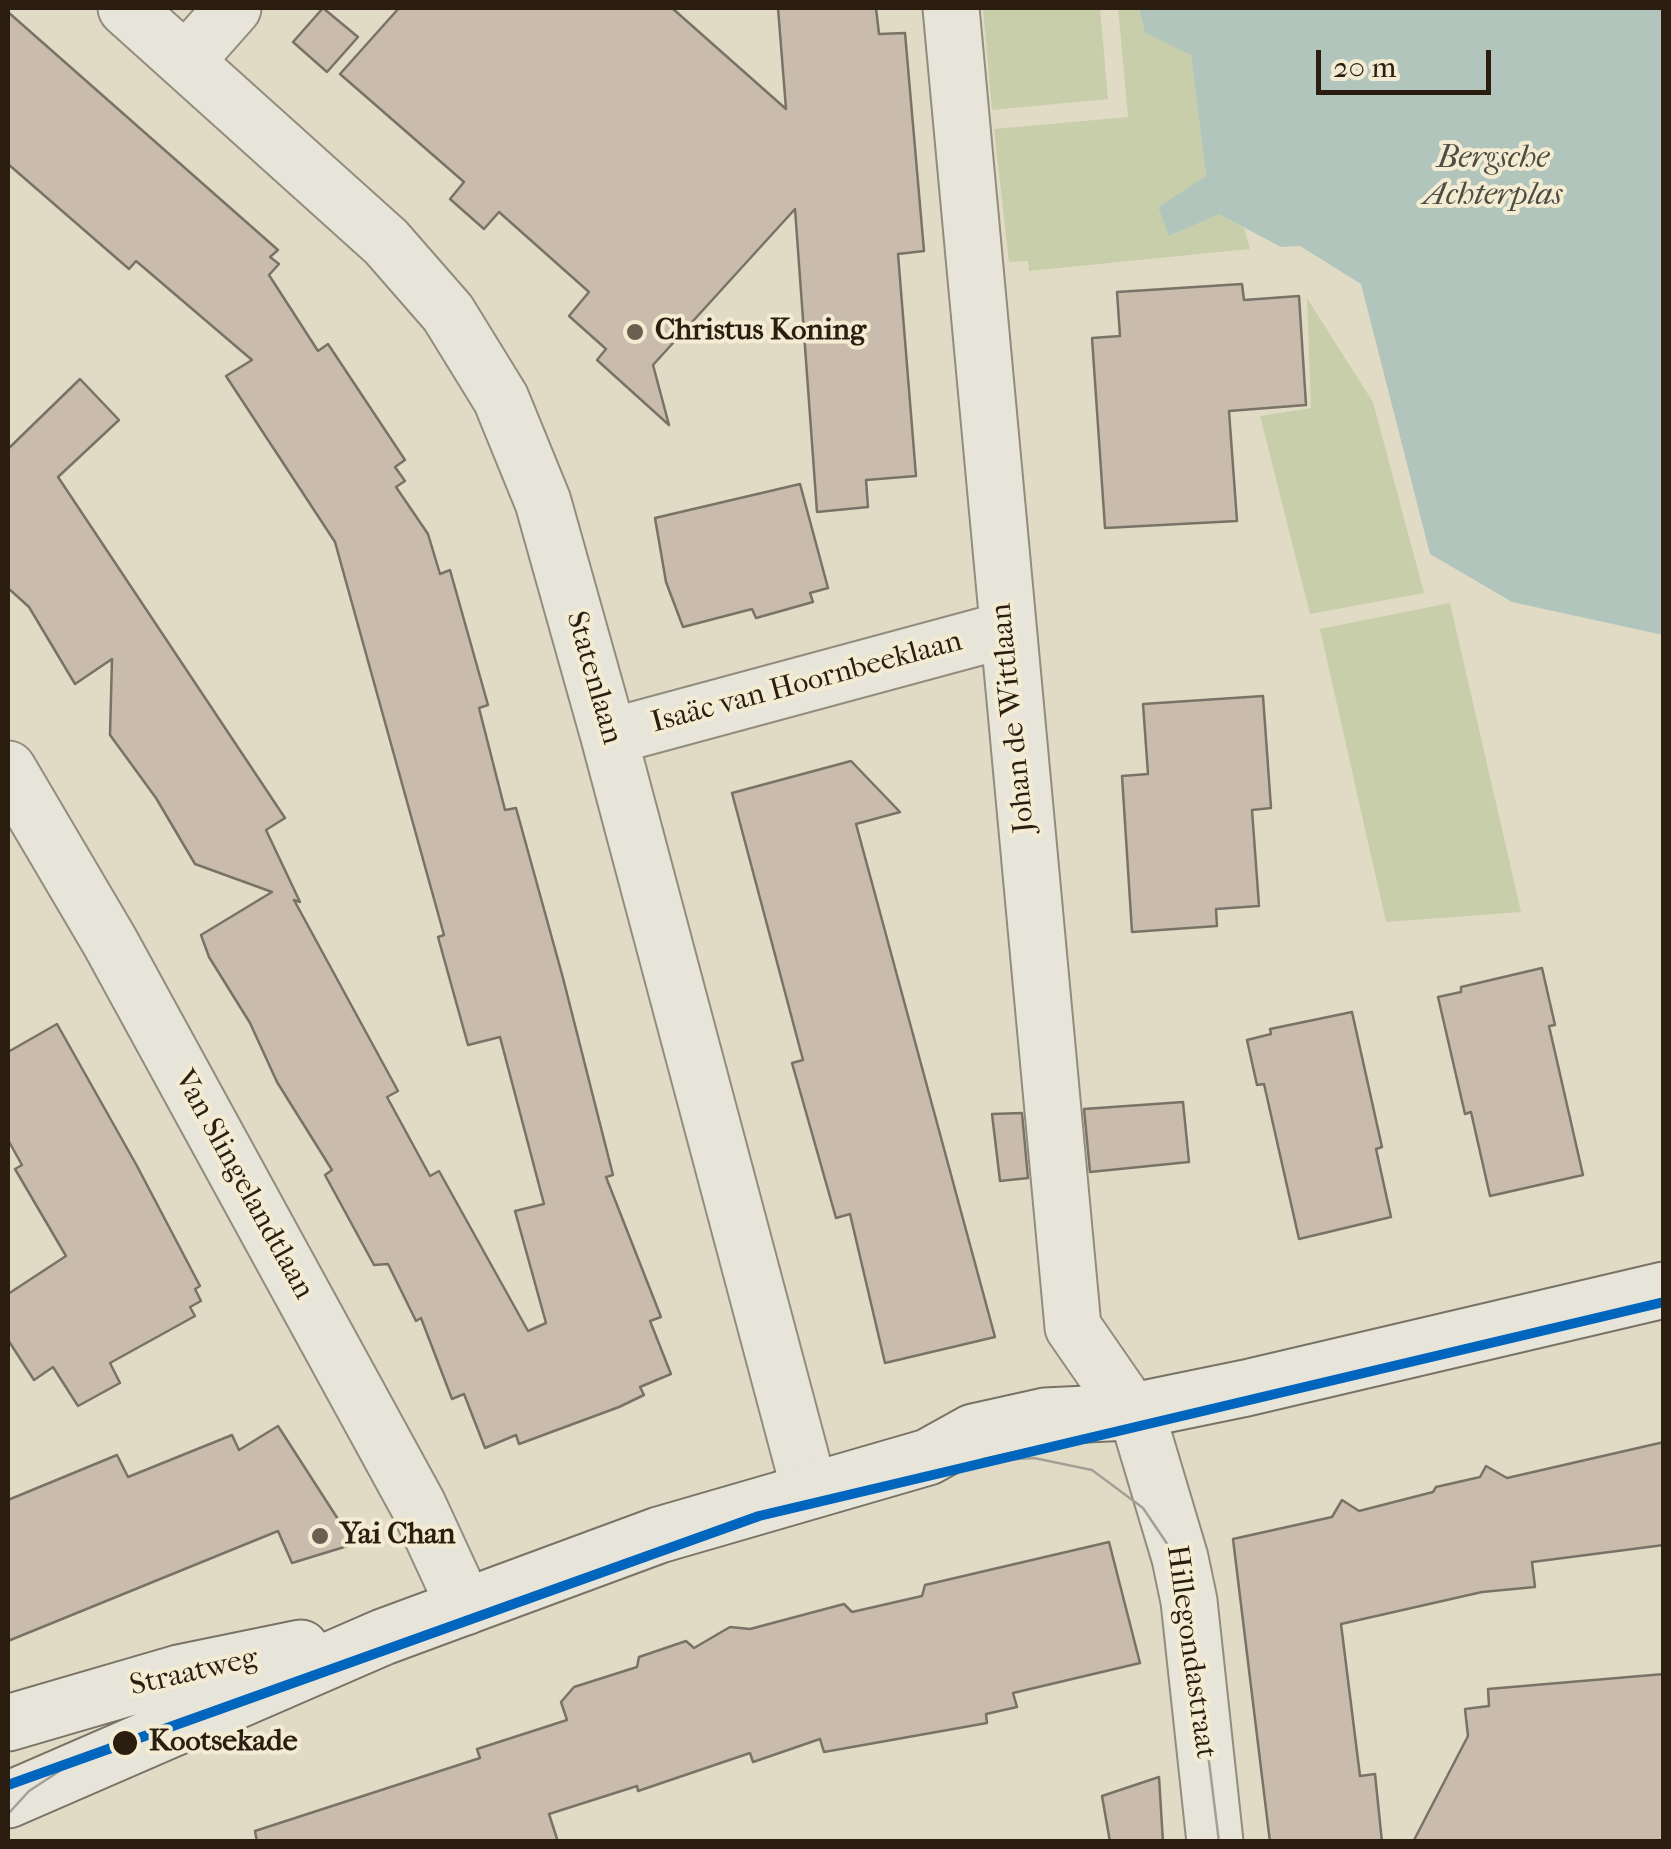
<!DOCTYPE html>
<meta charset="utf-8">
<style>
body{margin:0}
#map{position:relative;width:1671px;height:1849px;overflow:hidden;background:#e1dbc5;font-family:"IM FELL French Canon",serif}
canvas{display:block}
.frame{position:absolute;inset:0;border:10px solid #2b1e11;pointer-events:none}
.scale{position:absolute;left:1316px;top:50px;width:175px;height:45px;box-sizing:border-box;border:5px solid #2b1e11;border-top:0;padding-left:12px;font-size:30px;line-height:35px;white-space:nowrap;color:#2b1e11;-webkit-text-stroke:8px #f3ecd2;paint-order:stroke}
</style>
<div id="map">
<canvas width="1671" height="1849"></canvas>
<div class="frame"></div>
<div class="scale">20 m</div>
</div>
<script>
const ctx = document.querySelector('canvas').getContext('2d');
ctx.lineJoin = 'round';
function paint(path, color) { ctx.fillStyle = color; ctx.fill(path, 'evenodd'); }
function strokePath(path, color, width, dash) { ctx.strokeStyle = color; ctx.lineWidth = width; ctx.lineCap = dash ? 'butt' : 'round'; ctx.setLineDash(dash || []); ctx.stroke(path); }
function label(font, color, halo, rows, align = 'center') {
  ctx.font = font + ' "IM FELL French Canon",serif'; ctx.lineWidth = 8; ctx.setLineDash([]); ctx.textBaseline = 'middle'; ctx.strokeStyle = halo; ctx.fillStyle = color; for (const [text, x, y, turn = 0] of rows) {
    ctx.save(); ctx.translate(x, y); ctx.rotate((+turn || 0) * Math.PI / 180); ctx.textAlign = isNaN(turn) ? turn : align; if (halo) ctx.strokeText(text, 0, 0); ctx.fillText(text, 0, 0); ctx.restore();
  }
}
paint(new Path2D(`
 M983,8h117l8,91 -116,11z
 M1118,8h21l6,25 46,21 15,122 -48,31 12,29 48,-23 26,15 6,21 -221,22 -1,-10 -19,1 -15,-133 134,-12z
 M1307,298l66,104 51,191 -114,21 -50,-198 51,-8z
 M1450,603l71,309 -135,10 -66,-293z`), '#c8cea9');
paint(new Path2D(`
 M1139,8h524v627l-151,-33 -82,-48 -69,-270 -61,-38 -19,1 -62,-33 -50,22 -11,-29 48,-31 -15,-121 -46,-22z`), '#b1c5bd');
const building = new Path2D(`
 M323,8l35,29 -31,35 -34,-30z
 M399,8h273l114,101 -8,-101h98l3,26 26,-1 19,218 -26,3 18,222 -50,4 2,27 -51,5 -22,-303 -142,156 16,60 -72,-65 9,-11 -37,-33 20,-24 -90,-80 -15,17 -34,-30 14,-17 -124,-108z
 M8,12l270,238 -8,7 9,7 -10,11 49,76 10,-7 77,116 -10,7 10,14 -9,6 32,47 12,40 10,-4 38,135 -9,3 26,102 11,-2 47,170 50,197 -7,2 55,140 -11,4 21,53 -31,13 4,8 -25,12 -100,37 -3,-9 -31,13 -21,-54 -12,5 -31,-81 -5,3 -28,-57 -14,1 -49,-90 7,-5 -55,-88 -27,-59 -41,-66 -8,-22 71,-43 -77,-28 -39,-66 -46,-63 2,-76 -37,25 -46,-77 -21,-19v-139l72,-70 39,41 -61,57 227,341 -19,12 34,72 -6,-2 104,191 -11,6 43,79 9,-5 89,160 18,-8 -31,-112 29,-7 -44,-167 -32,8 -30,-108 6,-2 -109,-393 -109,-166 26,-16 -116,-99 -7,8 -121,-105z
 M1242,284l2,16 55,-4 7,109 -77,6 8,110 -132,7 -13,-190 28,-2 -3,-44z
 M800,484l28,104 -18,5 3,9 -57,16 -4,-9 -69,18 -17,-45 -11,-64z
 M1263,696l8,112 -19,2 7,96 -43,3 1,17 -85,6 -10,-156 26,-2 -5,-70z
 M851,761l49,51 -44,12 139,513 -110,26 -35,-149 -14,4 -44,-155 11,-3 -71,-267z
 M1542,968l13,57 -6,1 34,149 -93,21 -19,-84 -6,2 -27,-117 23,-5v-5z
 M1352,1012l30,135 -6,2 15,68 -92,22 -35,-155 -7,1 -10,-45 24,-6 -1,-5z
 M57,1024l80,142 63,120 -5,3 6,12 -11,6 5,9 -85,47 10,20 -42,23 -25,-39 -19,13 -26,-40v-46l58,-38 -51,-87 7,-4 -14,-25v-88z
 M1183,1102l6,60 -99,10 -6,-63z
 M1022,1113l6,65 -28,3 -8,-67z
 M278,1426l76,118 -62,19 -14,-32 -270,110v-141l109,-45 11,22 104,-42 7,15z
 M1664,1442v103l-132,17 3,25 -53,5 -141,32 19,152 15,-2 7,68h-112l-37,-303 99,-22 10,-17 17,11 74,-19 3,-5 44,-10 6,-11 21,12z
 M1109,1542l31,121 -127,30 4,14 -31,7 1,9 -163,29 -4,-13 -67,23 -3,-9 -112,38 -1,-5 -88,28 9,28h-301l-2,-11 225,-73 -3,-9 90,-29 -6,-18 13,-15 63,-20 2,-10 47,-16 8,7 36,-21 20,2 94,-25 8,8 70,-16 3,-11z
 M1664,1674v168h-251l55,-106 -3,-27 24,-3 -1,-17z
 M1159,1777l4,65h-53l-8,-46z`);
paint(building, '#cabcad');
strokePath(building, '#787366', 2.5);
const street = new Path2D(`
 M126,8l260,234 62,71 53,86 42,103 66,235 200,751
 M951,8l122,1319 67,97 40,134 9,43 26,241
 M186,61l47,-53
 M609,737l396,-107
 M8,769l102,173 308,563 47,102`);
const secondary = new Path2D(`
 M8,1723l171,-50 122,-25
 M8,1800l375,-163 276,-102 269,-78 45,-25 72,-16 84,-4 117,-24 418,-98`);
strokePath(street, '#928c7f', 59);
strokePath(secondary, '#787366', 59);
strokePath(street, '#e7e4d9', 55);
strokePath(secondary, '#e7e4d9', 55);
strokePath(new Path2D(`
 M985,1461l49,-3 58,12 51,38 29,43 17,50 30,241
 M8,1814l21,-23 49,-32`), '#a4a097', 2.5);
strokePath(new Path2D(`
 M8,1785l751,-269 905,-214`), '#0065bd', 10);
for (const [x, y, r, color] of [
 [635,332,10,"#6b6050"],
 [320,1536,10,"#6b6050"],
 [125,1743,14,"#2b1e11"]
]) { const dot = new Path2D(); dot.arc(x, y, r, 0, 2 * Math.PI); ctx.fillStyle = color; ctx.fill(dot); strokePath(dot, '#f3ecd2', 4); }
label('bold 30px', '#2b1e11', '#f3ecd2', [
 ["Christus Koning",655,332],
 ["Yai Chan",340,1536]
], 'left');
label('30px', '#2b1e11', '#f3ecd2', [
 ["Statenlaan",593,678,74],
 ["Isaäc van Hoornbeeklaan",807,683,-15],
 ["Johan de Wittlaan",1014,718,-96],
 ["Van Slingelandtlaan",243,1185,61],
 ["Hillegondastraat",1190,1652,82],
 ["Straatweg",194,1673,-13]
]);
label('bold 30px', '#2b1e11', '#f3ecd2', [
 ["Kootsekade",149,1743]
], 'left');
label('italic 32px', '#4d4d44', '#f3ecd2', [
 ["Bergsche",1493,159],
 ["Achterplas",1493,196]
]);
</script>
